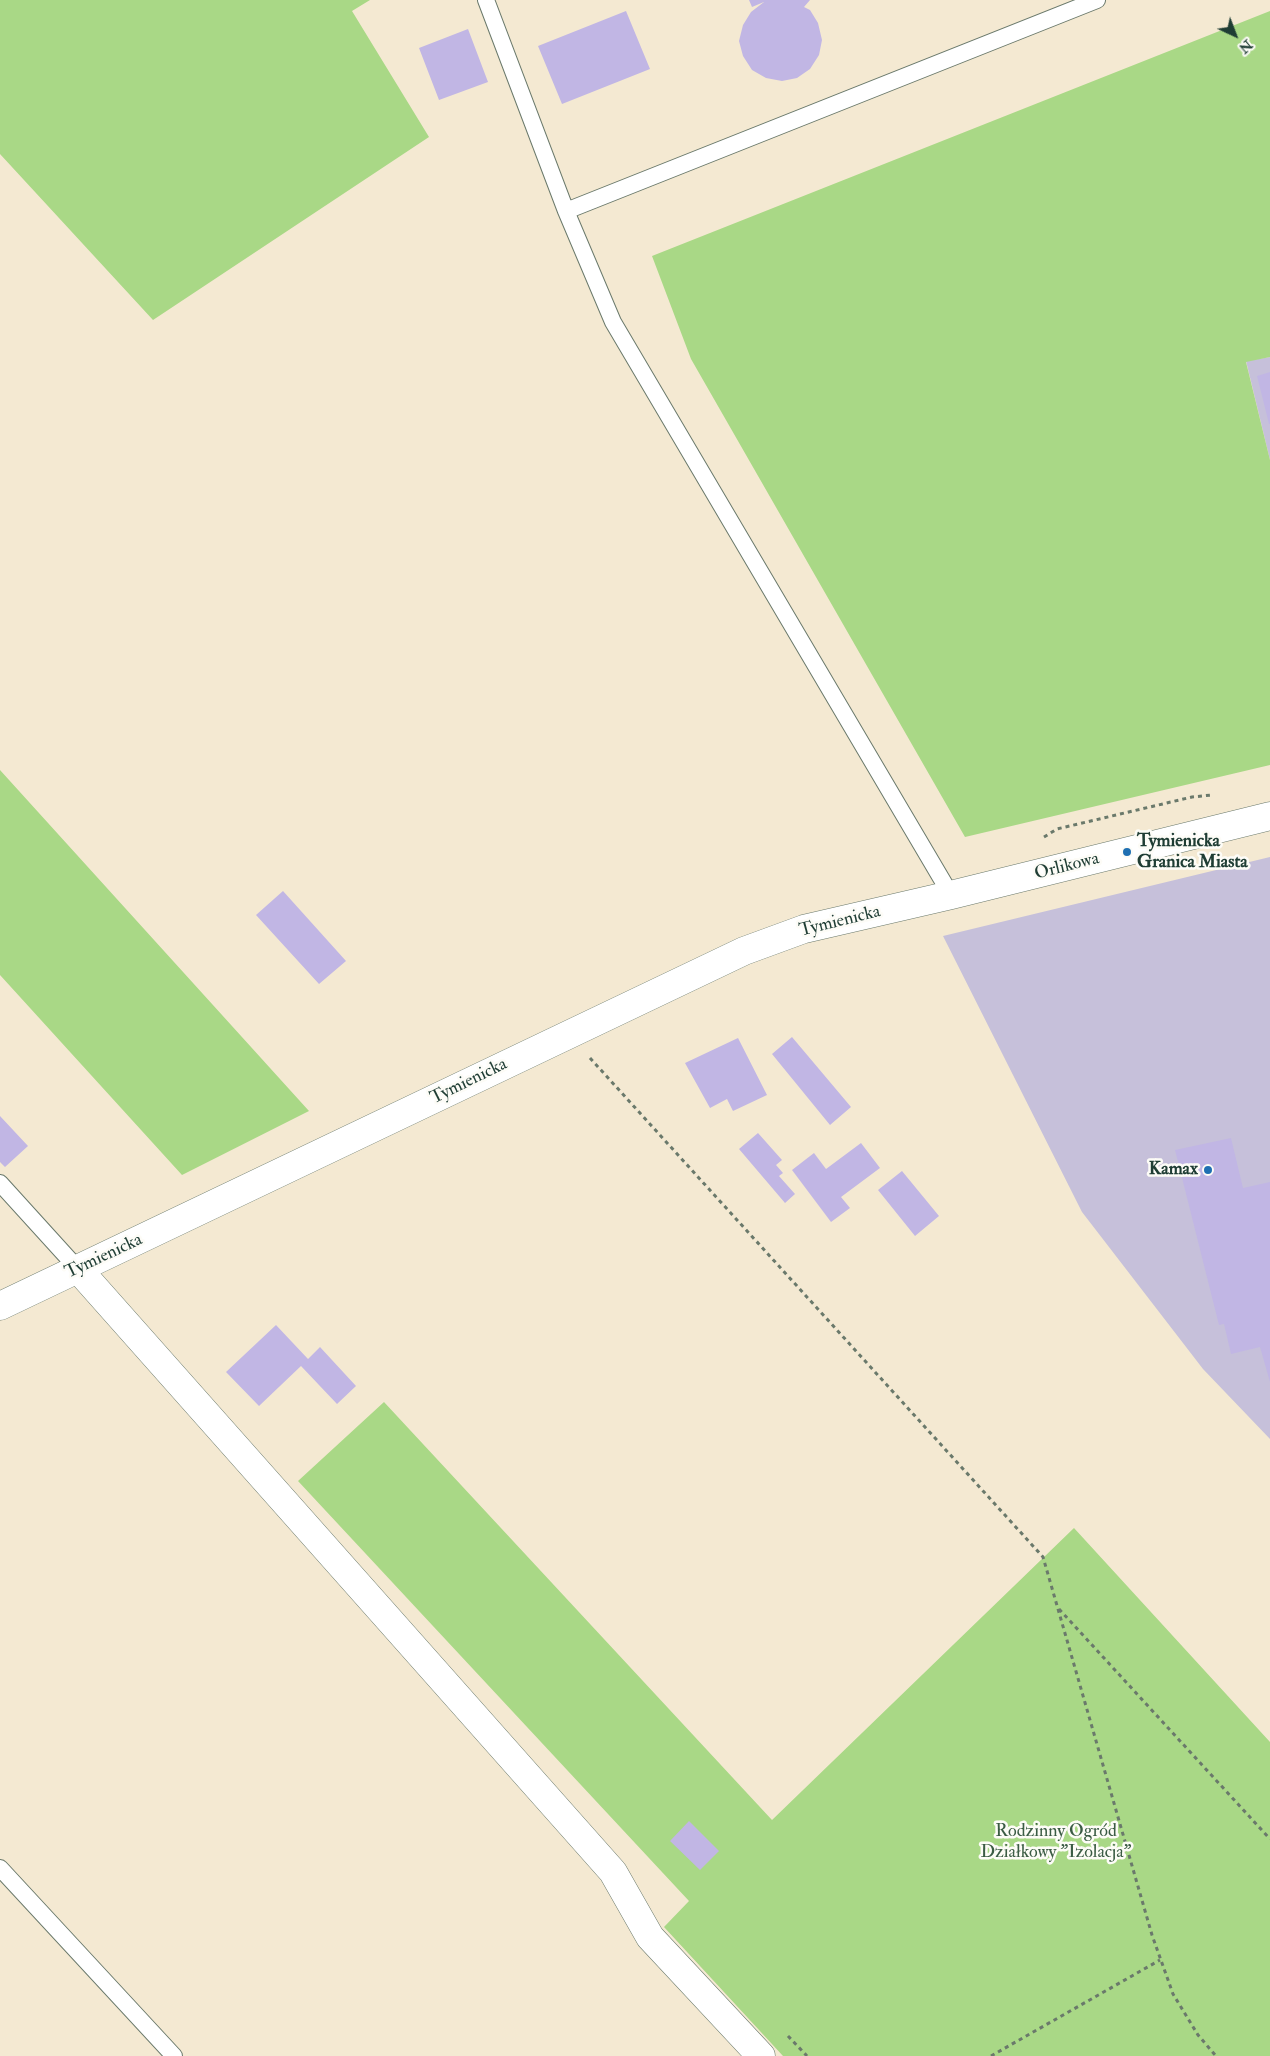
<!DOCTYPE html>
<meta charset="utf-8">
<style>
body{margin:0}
#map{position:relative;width:1270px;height:2056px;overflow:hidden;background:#f4e9d2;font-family:"IM FELL Double Pica",serif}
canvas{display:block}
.north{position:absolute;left:1210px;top:10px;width:50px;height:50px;-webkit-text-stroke:4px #fdfcf7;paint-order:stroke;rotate:137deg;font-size:14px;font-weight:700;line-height:20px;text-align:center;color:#1f3d34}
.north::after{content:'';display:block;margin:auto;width:18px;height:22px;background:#1f3d34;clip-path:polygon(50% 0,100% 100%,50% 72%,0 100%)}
</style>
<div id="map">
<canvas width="1270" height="2056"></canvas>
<div class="north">N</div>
</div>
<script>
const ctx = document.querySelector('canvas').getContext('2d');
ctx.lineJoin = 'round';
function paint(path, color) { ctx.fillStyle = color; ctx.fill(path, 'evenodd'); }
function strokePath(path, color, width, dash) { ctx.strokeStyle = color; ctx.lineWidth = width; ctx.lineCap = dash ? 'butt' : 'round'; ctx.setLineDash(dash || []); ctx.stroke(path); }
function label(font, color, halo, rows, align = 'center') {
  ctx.font = font + ' "IM FELL Double Pica",serif'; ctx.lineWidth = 5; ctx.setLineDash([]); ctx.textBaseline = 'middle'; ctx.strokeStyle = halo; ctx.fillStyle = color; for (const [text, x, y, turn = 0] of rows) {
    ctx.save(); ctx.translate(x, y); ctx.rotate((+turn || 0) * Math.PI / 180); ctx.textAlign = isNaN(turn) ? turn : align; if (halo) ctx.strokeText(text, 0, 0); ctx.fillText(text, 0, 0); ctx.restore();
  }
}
paint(new Path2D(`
 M1270,357v103l-24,-99z
 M1270,857v582l-67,-70 -121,-157 -139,-276z`), '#c6c0da');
paint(new Path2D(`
 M0,0h370l-18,11 77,126 -276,183 -153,-166z
 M1270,11v346l-24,5 24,98v305l-305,72 -274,-478 -39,-103z
 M0,770l309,341 -127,64 -182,-200z
 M384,1402l388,418 302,-292 196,214v314h-487l-119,-129 25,-26 -391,-420z`), '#a9d886');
paint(new Path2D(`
 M749,0h61l-6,7 6,3 8,13 4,17 -3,15 -9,14 -13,9 -15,3 -16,-3 -14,-8 -9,-14 -4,-15 4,-16 8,-13 13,-10 -12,5z
 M626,11l24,58 -88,35 -24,-58z
 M468,29l20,53 -49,18 -20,-52z
 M1270,372v52h-1l-12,-48z
 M283,891l63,70 -27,23 -63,-69z
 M792,1037l59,70 -21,18 -58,-71z
 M738,1038l29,57 -34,16 -6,-12 -17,9 -25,-45z
 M0,1116l28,30 -23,21 -5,-5z
 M758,1133l24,27 -6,5 7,8 -4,3 16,18 -10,9 -46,-54z
 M1231,1138l12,50 27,-6v200l-10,-35 -29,7 -7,-30 -5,1 -44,-175z
 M861,1143l19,25 -39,29 9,11 -19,14 -39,-52 22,-17 12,16z
 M902,1171l37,45 -24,20 -37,-46z
 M276,1325l32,34 12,-12 36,39 -19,18 -36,-38 -42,40 -33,-34z
 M689,1821l30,30 -19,19 -30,-29z`), '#c1b6e4');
const lane = new Path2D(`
 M486,0l80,211 47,111 338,573
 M566,211l531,-211
 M0,1183l78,86
 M0,1868l174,188`);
const street = new Path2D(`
 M78,1269l535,603 37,65 111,119`);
const secondary = new Path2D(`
 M0,1306l744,-355 60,-22 147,-34 319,-79`);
strokePath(lane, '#6a796b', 18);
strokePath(street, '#6a796b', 29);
strokePath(secondary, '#6a796b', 29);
strokePath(new Path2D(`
 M1044,837l13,-8 135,-32 20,-2
 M590,1058l453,499 109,378 21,59 25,41 18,21
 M1059,1609l211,230
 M788,2036l19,20
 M991,2056l169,-96`), '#6a796b', 3, [4, 4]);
strokePath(lane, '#fff', 16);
strokePath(street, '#fff', 28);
strokePath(secondary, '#fff', 28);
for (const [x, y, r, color] of [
 [1127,852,5,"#1f6fb2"],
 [1208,1170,5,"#1f6fb2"]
]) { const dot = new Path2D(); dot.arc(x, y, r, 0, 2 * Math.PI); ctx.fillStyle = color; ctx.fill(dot); strokePath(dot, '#fdfcf7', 2); }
label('bold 18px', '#1f3d34', '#fdfcf7', [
 ["Tymienicka",1137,842],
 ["Granica Miasta",1137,863],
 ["Kamax",1198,1170,"right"]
], 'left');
label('18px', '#1f3d34', '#fdfcf7', [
 ["Orlikowa",1067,867,-14],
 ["Tymienicka",840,922,-14],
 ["Tymienicka",469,1082,-26],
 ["Tymienicka",104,1257,-25]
]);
label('18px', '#3b5c44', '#fdfcf7', [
 ["Rodzinny Ogród",1056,1832],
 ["Działkowy \"Izolacja\"",1056,1853]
]);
</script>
